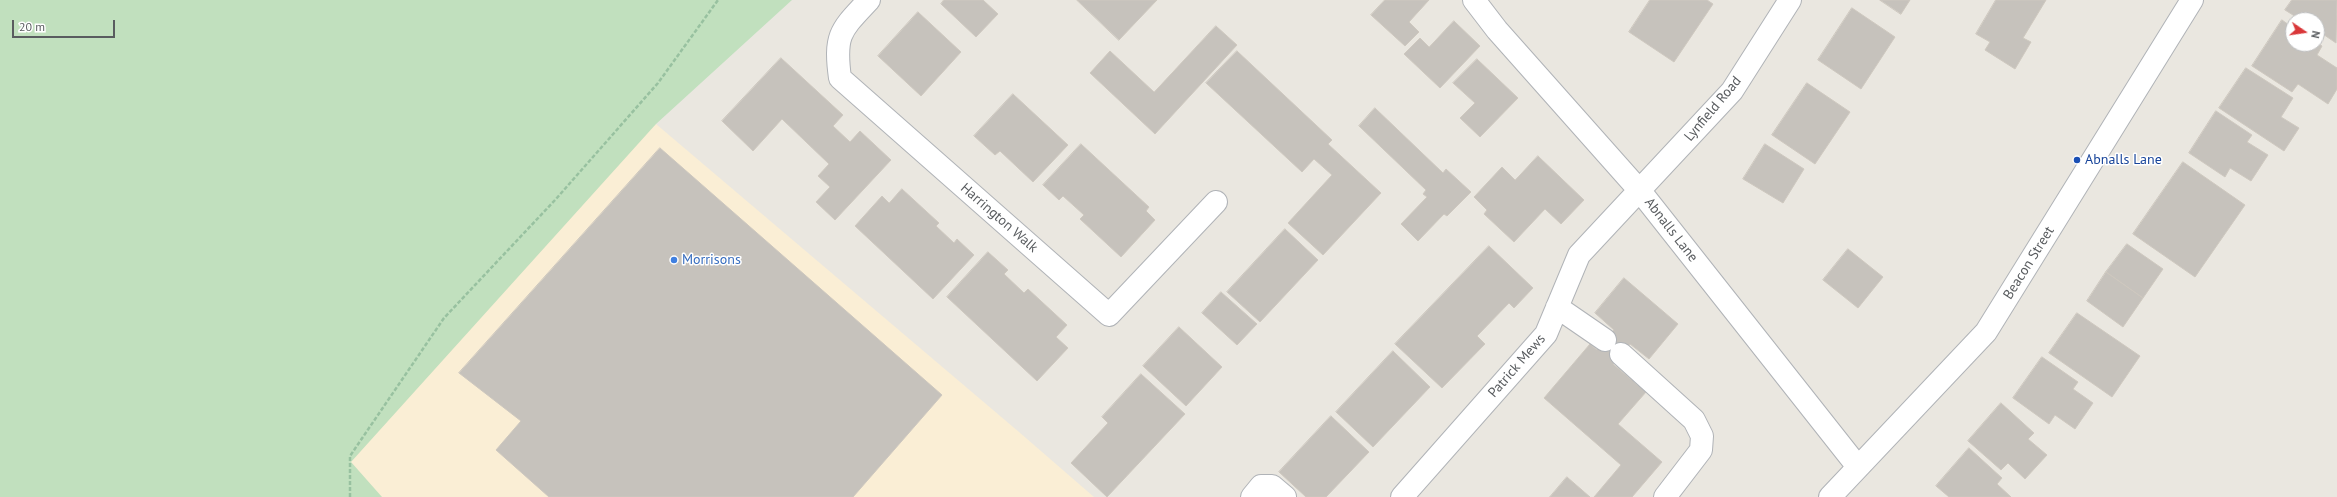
<!DOCTYPE html>
<style>
body{margin:0}
#map{position:relative;width:2337px;height:497px;overflow:hidden;background:#eae7e0;font-family:"PT Sans",sans-serif}
canvas{display:block}
.north{position:absolute;left:2285px;top:12px;width:40px;height:40px;box-sizing:border-box;background:#fff;border:1px solid #bdbebf;border-radius:50%;rotate:103deg;font-size:11px;font-weight:700;line-height:16px;text-align:center;color:#595c5f}
.north::after{content:'';display:block;margin:auto;width:14px;height:18px;background:#d93739;clip-path:polygon(50% 0,100% 100%,50% 72%,0 100%)}
.scale{position:absolute;left:12px;top:20px;width:103px;height:18px;box-sizing:border-box;border:2px solid #595c5f;border-top:0;padding-left:5px;font-size:12px;line-height:14px;white-space:nowrap;color:#595c5f;-webkit-text-stroke:3px #fff;paint-order:stroke}
</style>
<div id="map">
<canvas width="2337" height="497"></canvas>
<div class="north">N</div>
<div class="scale">20 m</div>
</div>
<script>
const ctx = document.querySelector('canvas').getContext('2d');
ctx.lineJoin = 'round';
function paint(path, color) { ctx.fillStyle = color; ctx.fill(path, 'evenodd'); }
function strokePath(path, color, width, dash) { ctx.strokeStyle = color; ctx.lineWidth = width; ctx.lineCap = dash ? 'butt' : 'round'; ctx.setLineDash(dash || []); ctx.stroke(path); }
function label(font, color, halo, rows, align = 'center') {
  ctx.font = font + ' "PT Sans",sans-serif'; ctx.lineWidth = 3; ctx.setLineDash([]); ctx.textBaseline = 'middle'; ctx.strokeStyle = halo; ctx.fillStyle = color; for (const [text, x, y, turn = 0] of rows) {
    ctx.save(); ctx.translate(x, y); ctx.rotate((+turn || 0) * Math.PI / 180); ctx.textAlign = isNaN(turn) ? turn : align; if (halo) ctx.strokeText(text, 0, 0); ctx.fillText(text, 0, 0); ctx.restore();
  }
}
paint(new Path2D(`
 M656,124l363,308 75,65h-759l4,-67z`), '#faeed5');
paint(new Path2D(`
 M0,0h792l-136,124 -305,338 31,35h-382z`), '#c1e0be');
const building = new Path2D(`
 M944,0h39l15,14 -22,23 -35,-33z
 M1077,0h80l-38,40z
 M1385,0h44l-20,22 10,10 -14,14 -34,-31z
 M1650,0h57l6,4 -39,58 -45,-30z
 M1880,0h30l-9,14z
 M1996,0h50l-23,38 8,4 -16,27 -30,-19 5,-8 -14,-8z
 M2292,0h45l-1,43 -19,-13v-10h-16l-16,-10z
 M1852,8l43,29 -34,52 -43,-29z
 M918,12l43,40 -40,44 -43,-40z
 M2282,20l11,8v16l24,-1 5,3 -5,9 20,13v21l-9,15 -30,-20 -6,8 -40,-26z
 M1454,21l26,25 -40,42 -36,-34 16,-16 9,9z
 M1216,26l21,19 -82,89 -65,-61 20,-22 44,41z
 M1237,51l95,89 -4,4 53,49 -58,62 -35,-32 44,-48 -18,-16 -12,13 -96,-89z
 M781,58l62,57 -10,11 17,16 10,-11 31,29 -56,60 -19,-18 14,-15 -12,-11 11,-12 -47,-45 -29,32 -31,-30z
 M1477,59l41,39 -38,39 -20,-19 15,-15 -22,-20z
 M2246,68l47,30 -12,19 18,11 -15,23 -65,-43z
 M1807,83l43,29 -35,52 -43,-29z
 M1013,94l55,51 -35,37 -33,-31 -5,4 -21,-19z
 M1375,108l68,65 3,-4 25,23 -24,24 -3,-2 -26,27 -17,-17 26,-27 -4,-3 3,-4 -67,-64z
 M2216,111l36,24 -5,7 21,13 -17,26 -21,-13 -5,9 -36,-24z
 M1081,144l68,63 -3,4 9,9 -34,37 -41,-38 4,-4 -21,-19 -4,4 -16,-15z
 M1765,144l39,25 -21,34 -40,-24z
 M660,148l282,247 -89,102h-304l-53,-47 25,-29 -62,-48z
 M1538,156l46,44 -23,24 -16,-15 -31,33 -30,-28 3,-4 -13,-13 28,-30 13,13z
 M2183,162l62,43 -50,72 -62,-43z
 M902,189l37,34 -3,3 18,17 3,-4 17,16 -41,44 -78,-73 27,-30 7,7z
 M1285,229l33,31 -58,62 -33,-30z
 M2127,244l36,25 -20,29 -37,-26z
 M1489,246l44,42 -19,20 -5,-5 -32,33 8,8 -43,44 -47,-44z
 M1848,249l35,28 -25,31 -35,-28z
 M988,252l20,18 -4,4 20,19 4,-4 39,36 -11,12 12,11 -31,33 -90,-84z
 M2106,272l37,26 -20,29 -36,-26z
 M1624,278l54,46 -29,35 -19,-15 -17,20 33,28 -28,32 44,38 -30,35h-38l27,-32 -77,-67 46,-54 7,6 17,-20 -19,-17z
 M1221,292l36,32 -20,21 -35,-32z
 M2077,313l63,43 -28,41 -63,-44z
 M1179,327l43,40 -36,39 -43,-40z
 M1393,351l37,36 -57,60 -37,-35z
 M2042,357l36,25 -5,7 20,14 -18,26 -20,-14 -6,9 -36,-26z
 M1141,374l44,40 -78,83 -36,-34 37,-40 -6,-6z
 M2001,403l33,30 -6,6 19,16 -22,24 -17,-16 -7,7 -33,-29z
 M1331,416l38,36 -43,45h-20l-27,-25z
 M1969,448l33,30 -5,6 14,13h-62l-13,-11z
 M1567,477l23,20h-40z`);
paint(building, '#c6c2bc');
strokePath(building, '#cec8bf', 1);
const minor = new Path2D(`
 M869,0c-28,30 -35,34 -29,78l269,237 107,-113
 M1474,0l23,30 143,161 218,276
 M1557,307l48,33
 M1621,354l73,66 8,16 -1,14 -36,47
 M1252,497l9,-11h11l13,11
 M1402,497l144,-163 33,-79 153,-164 58,-91
 M1830,497l156,-165 206,-332`);
strokePath(minor, '#b0b3b7', 24);
strokePath(new Path2D(`
 M350,497v-41l94,-138 112,-119 102,-116 60,-83`), '#98c1a0', 2.5, [4, 2]);
strokePath(minor, '#fff', 22);
for (const [x, y, r, color] of [
 [2077,160,4,"#1a4fb4"],
 [674,260,4,"#3f7fe0"]
]) { const dot = new Path2D(); dot.arc(x, y, r, 0, 2 * Math.PI); ctx.fillStyle = color; ctx.fill(dot); strokePath(dot, '#fff', 1.5); }
label('14px', '#595c5f', '#fff', [
 ["Lynfield Road",1713,109,-50],
 ["Harrington Walk",999,218,41],
 ["Abnalls Lane",1671,230,52],
 ["Beacon Street",2029,263,-58],
 ["Patrick Mews",1517,366,-49]
]);
label('14px', '#164399', '#fff', [
 ["Abnalls Lane",2085,160]
], 'left');
label('14px', '#366cbe', '#fff', [
 ["Morrisons",682,260]
], 'left');
</script>
